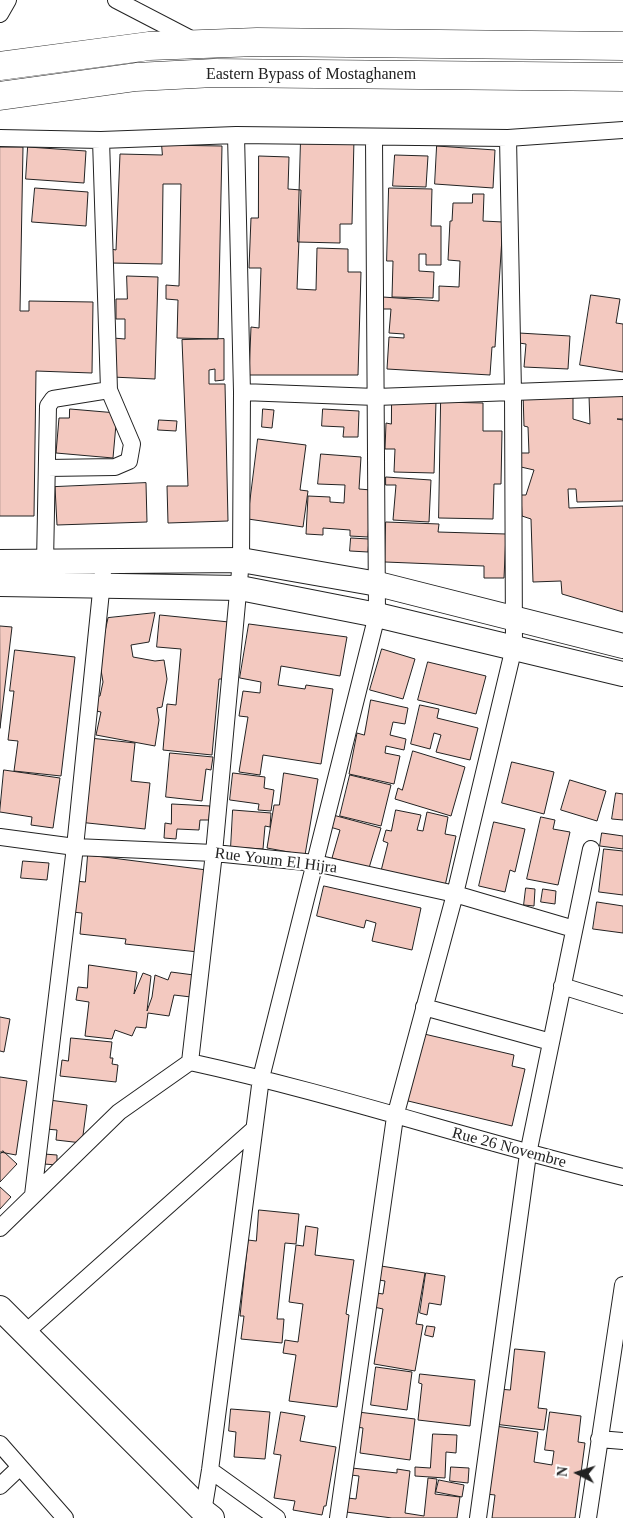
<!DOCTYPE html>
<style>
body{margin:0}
#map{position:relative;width:623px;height:1518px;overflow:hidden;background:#fff;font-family:Georgia,serif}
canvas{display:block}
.north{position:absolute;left:553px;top:1448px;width:50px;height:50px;-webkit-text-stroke:4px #fff;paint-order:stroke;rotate:275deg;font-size:14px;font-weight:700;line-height:20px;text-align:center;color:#222}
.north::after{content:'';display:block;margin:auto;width:18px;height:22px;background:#222;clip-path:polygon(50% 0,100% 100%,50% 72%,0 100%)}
</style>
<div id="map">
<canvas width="623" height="1518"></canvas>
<div class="north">N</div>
</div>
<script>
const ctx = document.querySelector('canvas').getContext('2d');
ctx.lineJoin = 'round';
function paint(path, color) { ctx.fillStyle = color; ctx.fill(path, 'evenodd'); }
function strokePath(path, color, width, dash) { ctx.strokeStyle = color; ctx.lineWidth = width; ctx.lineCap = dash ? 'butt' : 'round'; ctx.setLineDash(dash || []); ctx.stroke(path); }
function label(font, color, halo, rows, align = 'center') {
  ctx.font = font + ' Georgia,serif'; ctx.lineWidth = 4; ctx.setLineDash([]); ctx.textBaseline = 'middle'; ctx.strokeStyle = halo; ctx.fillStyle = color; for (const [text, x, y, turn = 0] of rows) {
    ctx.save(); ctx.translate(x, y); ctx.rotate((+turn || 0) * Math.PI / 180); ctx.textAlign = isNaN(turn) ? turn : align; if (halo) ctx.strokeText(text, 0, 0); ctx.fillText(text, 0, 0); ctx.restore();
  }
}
const building = new Path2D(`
 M301,138l53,1 -2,85h-12v19l-42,-1z
 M162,145l60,1 -4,193 -41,-1 1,-38 -12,-1v-14l13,1 2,-102h-18l-1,80 -51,-1v-14l5,1 4,-96 42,1z
 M437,146l58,4 -2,38 -58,-4z
 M0,147h23l-3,164h9v-10l64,1 -1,71 -56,-2 -2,145h-34z
 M28,147l58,4 -2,32 -58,-4z
 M395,155l33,1 -2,31 -33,-1z
 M259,156l30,1 -1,32 13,1 -4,99 19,1 1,-42 31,1v23h13l-3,103h-109l2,-48 8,1 2,-60h-12l2,-50h7z
 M35,188l53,4 -2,34 -54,-4z
 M389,188l43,1 -1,37h10v39h-15v-11h-7v17l15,1 -1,26 -41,-1 1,-36h-6z
 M473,194h11l-1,27 20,1 -8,125h-3l-2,28 -103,-6 2,-32 15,1v-4l-15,-1 2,-24h-9l1,-12 56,4v-15l20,1 1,-26 -12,-1 2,-39h2l1,-18h19z
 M127,276l31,1 -3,102 -43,-2 1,-39 12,1v-20h-9v-20h11z
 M591,295l29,4 -4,24 7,1v48l-43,-7z
 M519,333l51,3 -2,33 -44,-2 2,-23 -7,-1z
 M224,339v41l-9,1v-12l-6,1v14h16l3,137 -60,2 -1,-37h21l-6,-146z
 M573,391v28l17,5 -1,-28h34v23h-6l6,1v81l-46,1 -1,-13h-8l1,19 54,-2v106l-61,-18 -1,-13 -28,1 -2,-63 -9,-3 -1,-21h5l8,-25 -13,-3 -1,-14h9l-1,-26 -4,-1 -1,-34z
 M392,400l44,1 -2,72 -40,-1 1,-23h-10l1,-26 5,1z
 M441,402l42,1v28h19l-1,53h-7l-1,35 -54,-1z
 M70,409l47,4 -4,45 -57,-5 3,-35h10z
 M263,409l11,1 -2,18 -10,-1z
 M323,409l36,2 -1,26h-15l1,-10 -22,-1z
 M159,420l18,1 -1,10 -18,-1z
 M258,439l48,6 -6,45 8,1 -5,36 -55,-8z
 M321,454l40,3 -2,32 12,1 -3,47 -18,-1v-6l-27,-2v7l-17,-1 2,-38 22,1v5l14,1 1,-18 -27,-1z
 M386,477l45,3 -2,42 -36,-2 3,-35h-10z
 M146,483l1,39 -90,3 -2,-38z
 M386,522l53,2 -1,8 68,2 -2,44h-20v-12l-99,-4z
 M351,538l18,1 -1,13 -18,-1z
 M155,613l-6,29 -18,3 2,12 22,4 9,-1 3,19 -5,28 -5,1 2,12 -4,26 -59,-11 5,-23 -9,-2 3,-13 5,-1 3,-14 -4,-24 9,-40z
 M160,615l69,7 -5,57h-5l-7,76 -49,-5 4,-46 9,1 5,-56 -24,-2z
 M249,624l98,13 -7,39 -59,-10 -3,19 27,4 1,-4 27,4 -12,75 -58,-9 -3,20 -21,-3 9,-55 -9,-1 4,-25 17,2 1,-11 -21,-4z
 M0,626l12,1 -12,101z
 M382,649l33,10 -12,40 -33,-9z
 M15,650l60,7 -14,119 -47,-5 4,-30 -10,-1 6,-49h-4z
 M428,662l58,14 -10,38 -58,-14z
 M371,700l37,8 -3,16 -12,-2 -3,13 16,4 -2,11 -18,-4 -1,7 15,3 -6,28 -45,-10 8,-41 7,2z
 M420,705l19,4 -2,9 41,10 -8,32 -34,-8 5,-17 -7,-2 -4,16 -19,-5z
 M90,738l45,5 -4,38 19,2 -5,46 -67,-7z
 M413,751l52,16 -14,49 -56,-17 3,-11 4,2z
 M170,753l43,4 -2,13 -5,-1 -4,32 -36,-4z
 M512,762l42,10 -10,42 -42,-11z
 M4,770l56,8 -7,50 -22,-3 1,-8 -32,-5z
 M233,773l32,4 -1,11 10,2 -3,21 -13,-1 1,-6 -29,-4z
 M284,773l34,6 -13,76 -38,-7 7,-43h5z
 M350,775l41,10 -10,41 -41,-10z
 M570,780l36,11 -9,30 -36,-11z
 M616,793l7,1v26l-11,-1z
 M172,804l38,2 -1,14h-9l-1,10 -22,-1 -1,10 -12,-1 1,-15 6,1z
 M233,810l38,3 -1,14 -5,-1 -2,23 -32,-2z
 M396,810l25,5 -4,15 6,1 4,-19 21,5 -3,17 11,2 -11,50 -64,-15 7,-28 -5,-2 3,-11 5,1z
 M333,815l48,13 -12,40 -37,-10 8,-28 -10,-3z
 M541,817l14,3 -2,9 17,3 -12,53 -31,-6z
 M494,822l31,7 -10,43 -5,-2 -5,22 -26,-6z
 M602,833l21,3v13l-23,-3z
 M604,849l19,2v44l-24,-3z
 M88,855l119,15 -9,82 -73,-8 1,-5 -46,-5 2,-21 -10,-1 3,-31 10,1z
 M23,861l26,2 -2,17 -26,-2z
 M324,886l97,22 -9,42 -40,-9 4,-18 -10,-3 -2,8 -47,-12z
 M526,888l9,1 -1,17 -10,-1z
 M543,889l13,2 -1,13 -14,-2z
 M597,902l26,4v27l-30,-4z
 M89,965l48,7 -3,22 9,-21 8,3 -4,35 5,-14 3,-22 13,5 3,-8 23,3 -3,22 -17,-2 -5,21 -21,-3 -2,15 -10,-1 -4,9 -17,-6 -3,9 -27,-3 4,-34 -13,-2 2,-13 9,1z
 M0,1017l10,2 -6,33 -4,-1z
 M420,1033l94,22 -2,11 13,3 -13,57 -108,-26z
 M71,1038l41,4 -2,16h3l-1,6 6,1 -2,17 -56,-6 2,-16 6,1z
 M0,1077l27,4 -11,74 -16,-3z
 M49,1100l38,5 -5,38 -26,-3 1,-10 -11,-1z
 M3,1151l14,13 -17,18v-27z
 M44,1154l13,1v10l-13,-1z
 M0,1187l11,10 -11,12z
 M259,1210l40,4 -3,30 -11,-1 -8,76h7l-2,24 -41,-4 3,-23h-4l8,-76 8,1z
 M306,1226l12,2 -3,27 39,5 -8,54 3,1 -12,92 -48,-6 7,-46 -13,-2 2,-13 13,2 5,-38 -14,-2 7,-57 7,1z
 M381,1266l44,7 -9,51 7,1 -8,46 -41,-7 9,-55 -9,-2 3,-14 6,1 2,-13 -6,-1z
 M426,1273l19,3 -4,29 -12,-2 -2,12 -7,-2z
 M427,1326l8,1 -2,10 -8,-2z
 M515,1349l30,3 -7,56 9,1 -3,21 -50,-6 5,-35 11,1z
 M376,1367l36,5 -5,38 -36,-5z
 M420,1374l55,6 -5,46 -52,-6 4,-36 -3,-1z
 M231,1409l39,3 -5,47 -31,-2 2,-25 -7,-1z
 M281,1412l24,4 -5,25 36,6 -10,59h-2l-2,9 -29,-5 2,-9 -21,-3 7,-43 -7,-1z
 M358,1412l57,7 -5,41 -50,-7 3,-25 -7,-1z
 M550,1412l31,4 -3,26 7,1 -10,75h-83l3,-23 -9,-1 9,-68 43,6 -4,30 18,3 2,-14 -9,-1z
 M433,1434l24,1 -1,18 -10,-1 -1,26 -30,-2v-9l15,1z
 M451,1467l18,1 -1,15 -18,-2z
 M352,1468l45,5v-4l13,2 -5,42 19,3 4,-38 9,1 -2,15 25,3 -3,21h-65l-46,-6 2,-14 8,1 3,-23 -8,-1z
 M439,1480l25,5 -2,12 -26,-5z`);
paint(building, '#f3c9c0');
strokePath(building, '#222', 1);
const street = new Path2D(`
 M116,0l79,41
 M0,14l8,-14
 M0,138l101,2 135,-5 272,3 115,-8
 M242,392l134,5 247,-9
 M47,468l68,-1 14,-6 3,-17 -23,-54
 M45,563l3,-157 5,-7 56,-9 -8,-250
 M0,837l75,10 139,6 101,10 140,31 119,35
 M562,986l61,19
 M424,1007l127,35
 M190,1062l24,-209 27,-293 1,-168 -6,-257
 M33,1195l42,-348 29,-285
 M0,1228l119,-116 71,-50c146,32 288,80 433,115
 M25,1333l229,-204
 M599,1439l24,2
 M0,1444l65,74
 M210,1470l67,48
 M0,1486l20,-19
 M202,1518l8,-48 51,-392 116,-463 -3,-477
 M338,1518l57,-401 60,-223 59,-247 -1,-255 -5,-254
 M478,1518l50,-364 63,-305
 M588,1518l35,-233`);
const secondary = new Path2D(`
 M0,562l241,-2 137,24 245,62
 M0,584l240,4 137,27 246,59
 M0,1308l203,203 9,7`);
const highway = new Path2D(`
 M0,66l149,-20 108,-4 366,4
 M0,96l136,-19 78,-4 409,4`);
strokePath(street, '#222', 18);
strokePath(secondary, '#222', 26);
strokePath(highway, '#222', 29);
strokePath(street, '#fff', 16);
strokePath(secondary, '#fff', 24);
strokePath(highway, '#fff', 28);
label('16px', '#222', '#fff', [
 ["Eastern Bypass of Mostaghanem",311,75],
 ["Rue Youm El Hijra",276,861,7],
 ["Rue 26 Novembre",509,1148,15]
]);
</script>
